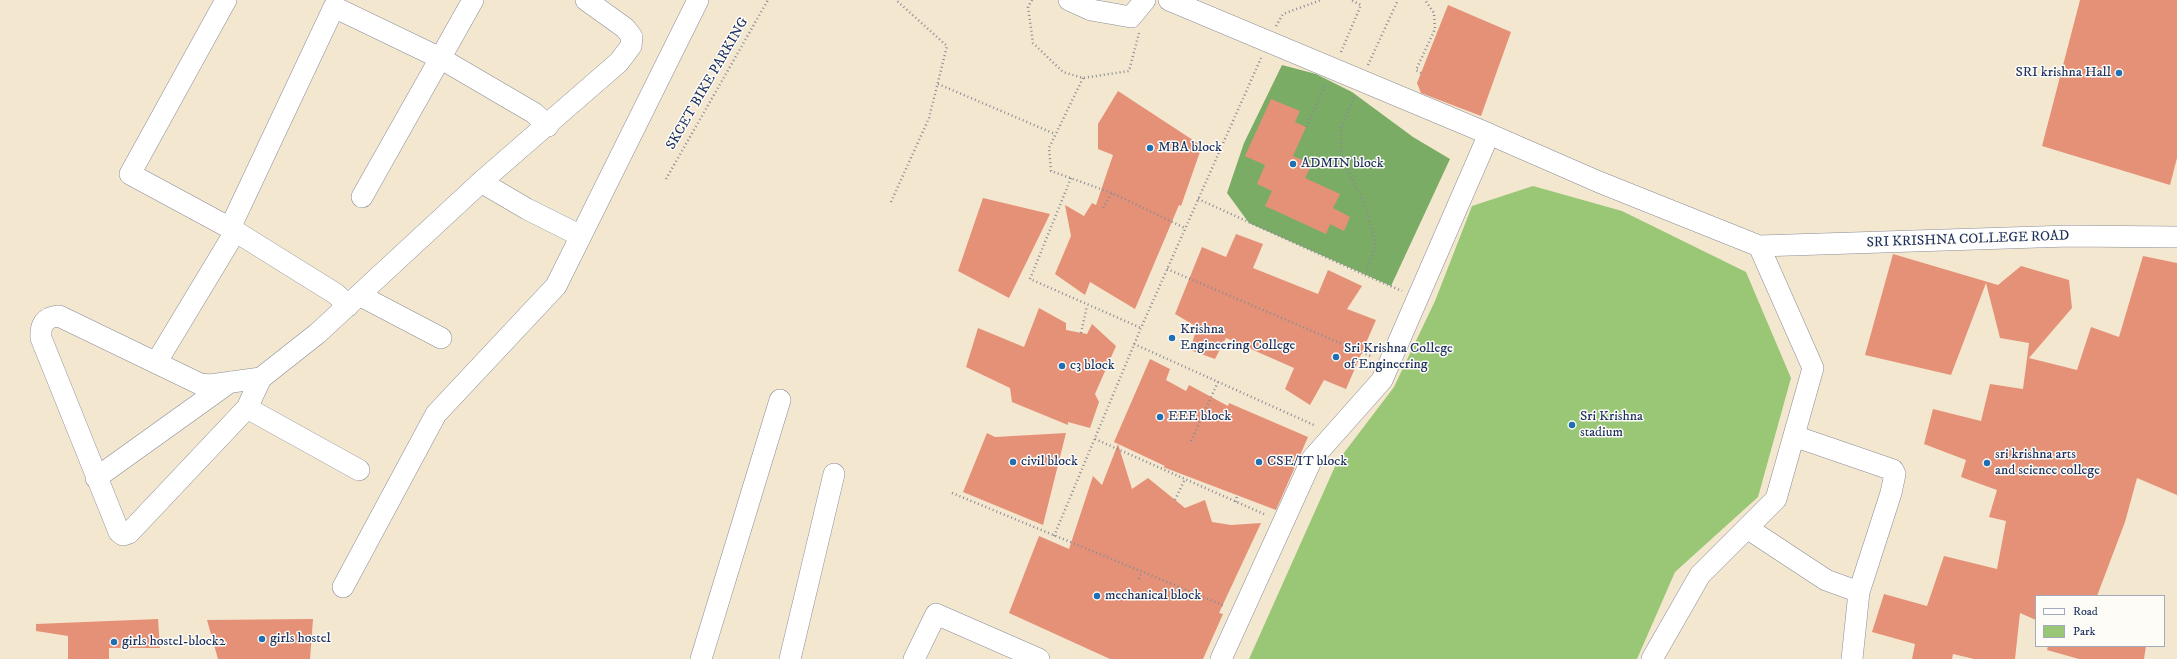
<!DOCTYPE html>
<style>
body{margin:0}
#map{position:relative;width:2177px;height:659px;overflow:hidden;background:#f4e7cf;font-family:"IM FELL DW Pica",serif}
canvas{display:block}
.legend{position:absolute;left:2035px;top:595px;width:130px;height:52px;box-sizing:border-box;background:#fdfcf7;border:1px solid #a3aaba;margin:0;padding:5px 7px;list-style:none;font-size:12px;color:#1b2f5e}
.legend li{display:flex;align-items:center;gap:8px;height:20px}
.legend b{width:20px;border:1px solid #a3aaba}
</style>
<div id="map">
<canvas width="2177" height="659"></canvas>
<ul class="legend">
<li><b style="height:5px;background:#fff"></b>Road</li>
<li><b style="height:11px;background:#99c775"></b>Park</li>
</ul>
</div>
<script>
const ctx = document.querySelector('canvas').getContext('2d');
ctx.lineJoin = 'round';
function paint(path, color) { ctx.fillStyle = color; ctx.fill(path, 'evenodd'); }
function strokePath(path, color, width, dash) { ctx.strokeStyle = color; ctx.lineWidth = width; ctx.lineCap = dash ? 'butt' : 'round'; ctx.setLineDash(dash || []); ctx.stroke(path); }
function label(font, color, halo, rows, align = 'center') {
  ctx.font = font + ' "IM FELL DW Pica",serif'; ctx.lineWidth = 3; ctx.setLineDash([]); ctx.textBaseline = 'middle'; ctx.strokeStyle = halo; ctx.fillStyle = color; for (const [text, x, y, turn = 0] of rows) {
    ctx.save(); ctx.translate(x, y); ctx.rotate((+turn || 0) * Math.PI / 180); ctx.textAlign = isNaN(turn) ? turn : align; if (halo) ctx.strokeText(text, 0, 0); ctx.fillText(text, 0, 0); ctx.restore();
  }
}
paint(new Path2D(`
 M1533,186l89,25 124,61 45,106 -33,119 -83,75 -38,87h-388l88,-197 57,-75 41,-86 37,-95z`), '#99c775');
paint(new Path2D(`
 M1282,65l34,9 36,18 61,45 37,22 -59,127 -142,-63 -22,-30 17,-50z`), '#7aac66');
paint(new Path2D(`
 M2080,0h97v158l-7,27 -128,-39z
 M1448,5l63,27 -30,84 -60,-23 -4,-10z
 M1118,91l84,55 -21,60 -2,-1 -44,104 -45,-27 -5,13 -30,-21 16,-38 -6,-31 19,11 8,-13 4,2 17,-50 -15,-6v-25z
 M1271,99l29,12 -5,11 11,5 -13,29 19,8 -7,14 35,16 -7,14 17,9 -6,14 -14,-7 -4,10 -61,-28 7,-15 -15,-7 8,-19 -20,-9z
 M983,198l67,16 -41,84 -51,-27z
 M1236,234l27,10 -10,24 65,26 10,-24 34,16 -15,23 29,11 -30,69 -22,-9 -14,25 -25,-16 9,-21 -68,-30 -11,21 -25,-9 7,-23 -22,-13 27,-67 24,10z
 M1893,254l105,31 23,-19 48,14 3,28 -43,50 48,12 14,-43 28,10 24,-81 34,7v232l-40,-17 -12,44 -28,74h-61v24l-16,-7 -5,46h-41l-21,-5 -1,5h-40l3,-15 -43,-12 12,-38 43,12 17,-50 53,13 9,-48 -17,-4 8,-27 -36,-13 5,-17 -42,-16 9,-35 48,12 9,-37 33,5 6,-46 -29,-5 -14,-55 -35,92 -86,-20z
 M1039,308l27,15v7l21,4 5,-10 24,22 -21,48 4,8 -9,26 -22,-6v3l-56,-23 -2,-14 -44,-21 12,-39 46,19z
 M1150,359l20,10 -4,11 20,11 3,-6 39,21 1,-3 79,34 -32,73 -113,-43 2,-1 -51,-24z
 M987,433l8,4 71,-4 -23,92 -80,-33z
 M1118,444l14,45 16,-11 37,30 20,-8 7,22 19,3 30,-2 -42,90 4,1 -20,45h-93l-101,-46 30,-77 30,13 24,-73 9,9z
 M158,619l2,29h-51v11h-41v-23l-32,-5v-7z
 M313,619l-3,40h-92l-11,-39z
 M2048,646h98l-2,13h-65l-32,-9z`), '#e59177');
const minor = new Path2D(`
 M226,0l-96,174 100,54 106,66 12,12
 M1069,0l22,10 40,7 14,-17
 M1169,0l320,134
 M481,182l46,27 46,23
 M362,197l111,-197
 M230,228l104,-221 106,51 94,55 14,13
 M1759,246l310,-10 108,1
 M359,295l82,43
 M156,363l79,-131
 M261,378l-51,7 -10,-1 -141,-68c-14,1 -19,8 -18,22l78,194 4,3 6,-2 118,-125 14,-30 57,-45 163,-151 138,-120 12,-16 1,-9 -7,-9 -39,-28
 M247,408l112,62
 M1794,436l99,34 2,4 -4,19 -32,99 -7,67
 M96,478l134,-96
 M1747,528l79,52 33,12
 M343,587l93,-173 120,-128 142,-286
 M701,659l79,-259
 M790,659l44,-185
 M914,659l22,-45 103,45
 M1221,659l91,-200 70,-79 107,-246 110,48 160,64 54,122 -37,131 -76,76 -48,84`);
strokePath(minor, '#888b96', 22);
strokePath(new Path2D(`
 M1032,0l-4,7 5,36 30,29 20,6 46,-7 10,-38
 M1276,26l7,-12 38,-14
 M1341,52l20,-47 -10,-5
 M1368,65l30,-65
 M1421,73l-5,-3 19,-41 -1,-16 -9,-13
 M1083,78l-34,70 2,23 61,22 73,35
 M938,84l117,50
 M1306,127l19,-41
 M1312,164l29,-7
 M1071,178l-41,101 111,49
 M666,179l102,-179
 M1198,199l167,76 11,-30 -10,-38 -25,-50v-29l13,-31
 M891,202l38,-84 18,-72 -51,-46
 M1103,208l9,-15
 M1167,269l206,88
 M1365,275l37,16
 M1081,333l6,-27
 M1134,344l182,82
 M1095,439l171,76
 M1191,441l27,-59
 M952,493l273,113
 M1175,500l10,-21
 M1236,502l1,-7
 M1054,536l87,-208 120,-270
 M1139,579l3,-7`), '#888b96', 2.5, [1, 3]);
strokePath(minor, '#fff', 21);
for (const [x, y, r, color] of [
 [2119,73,4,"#1f6fb2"],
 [1150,148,4,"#1f6fb2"],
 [1293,164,4,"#1f6fb2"],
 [1172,338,4,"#1f6fb2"],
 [1336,357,4,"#1f6fb2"],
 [1062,366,4,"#1f6fb2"],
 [1160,417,4,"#1f6fb2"],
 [1572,425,4,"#1f6fb2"],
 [1013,462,4,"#1f6fb2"],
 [1259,462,4,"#1f6fb2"],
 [1987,463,4,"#1f6fb2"],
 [1097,596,4,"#1f6fb2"],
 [262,639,4,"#1f6fb2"],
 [114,642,4,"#1f6fb2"]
]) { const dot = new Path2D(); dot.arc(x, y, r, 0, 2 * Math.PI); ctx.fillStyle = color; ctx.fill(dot); strokePath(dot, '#fdfcf7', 1.5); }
label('14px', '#1b2f5e', '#fdfcf7', [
 ["SRI krishna Hall",2111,73,"right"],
 ["MBA block",1158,148],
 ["ADMIN block",1301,164],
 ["Krishna",1180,330],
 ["Engineering College",1180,346],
 ["Sri Krishna College",1344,349],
 ["of Engineering",1344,365],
 ["c3 block",1070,366],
 ["EEE block",1168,417],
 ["Sri Krishna",1580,417],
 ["stadium",1580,433],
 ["sri krishna arts",1995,455],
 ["and science college",1995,471],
 ["civil block",1021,462],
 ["CSE/IT block",1267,462],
 ["mechanical block",1105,596],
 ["girls hostel",270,639],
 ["girls hostel-block2",122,642]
], 'left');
label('14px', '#1b2f5e', '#fdfcf7', [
 ["SKCET BIKE PARKING",708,84,-60],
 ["SRI KRISHNA COLLEGE ROAD",1968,240,-2]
]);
</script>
